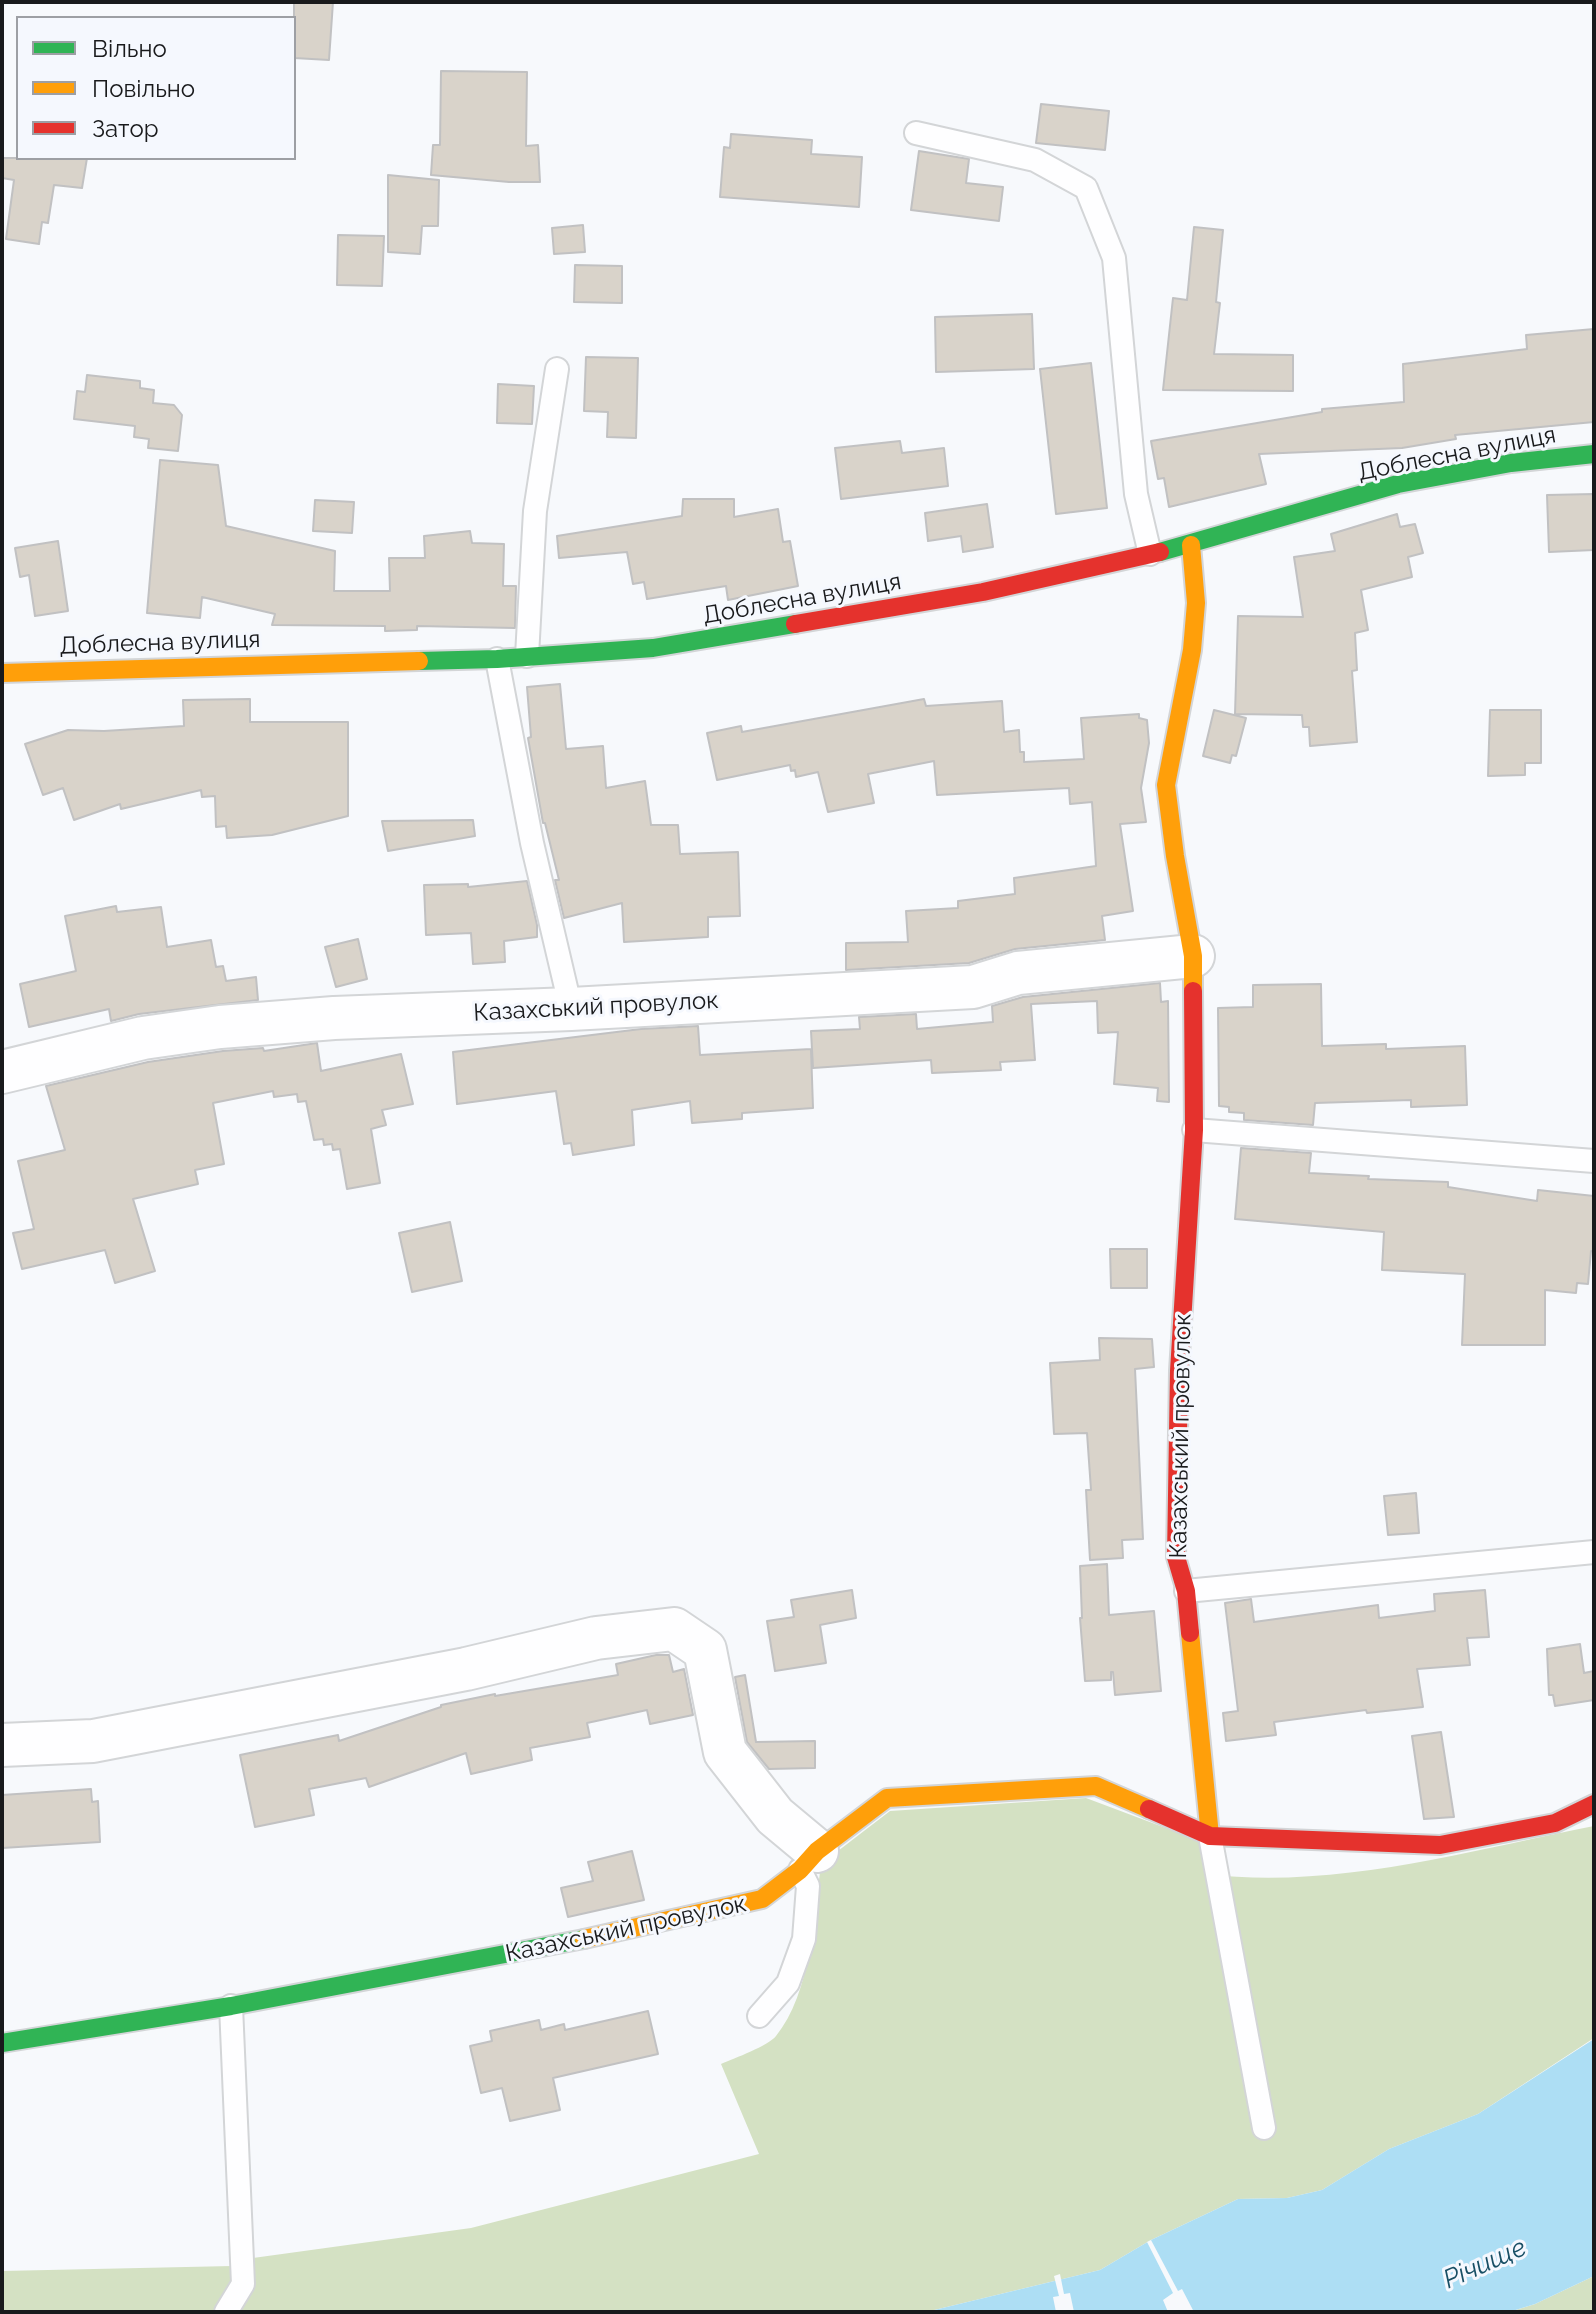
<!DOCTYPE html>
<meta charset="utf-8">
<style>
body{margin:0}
#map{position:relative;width:1596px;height:2314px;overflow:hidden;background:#f7f9fc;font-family:Raleway,sans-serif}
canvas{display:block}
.frame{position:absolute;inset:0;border:4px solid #191a1c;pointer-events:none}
.legend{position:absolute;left:16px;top:16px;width:280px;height:144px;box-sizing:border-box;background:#f5f8fe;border:2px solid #9d9fa4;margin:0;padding:10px 14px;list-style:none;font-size:24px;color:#191a1c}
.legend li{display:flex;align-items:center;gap:16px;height:40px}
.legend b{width:40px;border:2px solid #9d9fa4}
</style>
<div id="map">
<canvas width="1596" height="2314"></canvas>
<div class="frame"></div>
<ul class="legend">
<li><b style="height:10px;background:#30b455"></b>Вільно</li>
<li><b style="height:10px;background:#ff9f0a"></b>Повільно</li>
<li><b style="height:10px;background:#e5322d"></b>Затор</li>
</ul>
</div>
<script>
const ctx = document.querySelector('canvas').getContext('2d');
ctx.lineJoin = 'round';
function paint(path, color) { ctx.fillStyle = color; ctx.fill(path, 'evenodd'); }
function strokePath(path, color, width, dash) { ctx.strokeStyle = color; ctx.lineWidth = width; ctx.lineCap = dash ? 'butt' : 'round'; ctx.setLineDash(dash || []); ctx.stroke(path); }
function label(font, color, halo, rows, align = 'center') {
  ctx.font = font + ' Raleway,sans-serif'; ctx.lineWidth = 6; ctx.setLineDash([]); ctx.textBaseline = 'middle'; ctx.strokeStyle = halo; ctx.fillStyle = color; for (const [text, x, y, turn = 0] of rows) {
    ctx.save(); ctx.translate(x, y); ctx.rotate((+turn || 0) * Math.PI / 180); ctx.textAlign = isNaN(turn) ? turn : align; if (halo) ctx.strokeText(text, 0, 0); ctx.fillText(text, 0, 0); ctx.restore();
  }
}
paint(new Path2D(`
 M1086,1798l117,44 2,32c130,16 262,-23 389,-48v212l-116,76 -89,35 -67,41 -35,8 -49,1 -87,41 -51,30 -174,42h-924v-41l230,-5 21,-8 218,-30 288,-74 -38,-90c14,-6 47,-18 55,-28 35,-43 38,-119 45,-172l69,-53z
 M1594,2276v36h-85l26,-8z`), '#d4e1c3');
paint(new Path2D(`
 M1594,2039v237l-59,28 -26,8h-583l174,-42 51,-30 87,-41 49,-1 35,-8 67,-41 89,-35z`), '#addef4');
paint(new Path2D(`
 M1151,2240l27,51 4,-2 12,23h-26l-5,-12 10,-7 -26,-51z
 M1060,2274l4,20 6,-1 4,19h-18l-3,-15 6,-1 -5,-20z`), '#f7f9fc');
const building = new Path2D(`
 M294,2h39l-4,58 -35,-2z
 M441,71l86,1 -1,74 12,-1 2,37h-31l-78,-7 2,-30h7z
 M1041,104l68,7 -4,39 -69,-7z
 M731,134l81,6 -1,14 51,3 -3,50 -139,-10 4,-50 6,1z
 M919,151l50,8 -3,24 37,4 -4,34 -88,-11z
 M2,158h85l-5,30 -28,-3 -6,38 -6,-1 -3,22 -33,-5 8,-59 -12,-2z
 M388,175l51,5 -1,46h-16l-2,28 -32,-2z
 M583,225l2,27 -31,2 -2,-26z
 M1194,227l29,3 -7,72 4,1 -6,51 79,1v36l-130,-1 10,-92 14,2z
 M338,235l46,1 -2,50 -45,-1z
 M575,265l47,1v37l-48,-1z
 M1032,314l2,55 -98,3 -1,-55z
 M1594,329v93l-139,13 1,4 -54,9 -143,6 7,30 -97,23 -5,-29 -6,1 -7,-38 171,-29v-3l82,-7 -1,-38 124,-15 -1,-14z
 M586,357l52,1 -2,80 -29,-1 1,-25 -24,-1z
 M1091,363l16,145 -51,6 -16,-145z
 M87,375l53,6v7l14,2 -1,13 21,2 8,10 -4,36 -30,-3 1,-9 -15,-2 1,-11 -61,-7 3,-28 8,1z
 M498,384l36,2 -2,38 -35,-1z
 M900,441l2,12 42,-5 4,38 -107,13 -6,-51z
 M160,460l58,5 8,61 109,25 -1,40h56l-1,-33h36l-1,-22 46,-5 2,12 32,1 -1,42h13l-1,42 -98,-2v4l-32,1v-5l-113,-1 3,-11 -73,-17 -2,21 -53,-5z
 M1594,494v56l-45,2 -2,-57z
 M683,499h51v18l44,-8 5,33 7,-1 8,45 -70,14 -2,-14 -79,13 -3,-17 -11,2 -6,-32 -68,6 -2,-22 125,-20z
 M315,500l39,2 -2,31 -39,-2z
 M987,504l6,43 -30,5 -2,-16 -33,5 -3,-28z
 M1397,514l3,13 15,-3 8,29 -15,4 4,20 -51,13 7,40 -13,3 2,37 -5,1 5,71 -47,4 -1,-19h-6l-1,-12 -67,-1 3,-98 65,1 -9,-60 41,-6 -4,-17z
 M58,541l10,70 -33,5 -6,-41 -9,2 -5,-29z
 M560,684l6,65 37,-3 3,42 39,-7 6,44h27l2,29 58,-2 2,64 -32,1v20l-84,5 -2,-39 -58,15 -9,-38h4l-14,-57h-2l-15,-85 3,-1 -4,-50z
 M250,699v23h98v94l-76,19 -45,3 -1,-12 -10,1 -1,-31 -13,1 -1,-7 -80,19 -1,-5 -46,16 -11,-32 -20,7 -18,-51 43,-14 36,1 80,-5 -1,-26z
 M924,699l2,7 76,-5 2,31 15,-2 1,22h4v10l60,-3 -3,-41 58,-4v4l8,2 2,23 -8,45 5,34 -26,2 13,87 -31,5 3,24 -90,9 -46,14 -123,7v-27l62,-1 -2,-31 52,-3v-7l57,-7 -1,-16 82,-12 -4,-64 -22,2 -1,-16 -132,7 -3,-34 -66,13 6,29 -46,9 -10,-40 -22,5 -1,-7 -4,1 -1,-6 -73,15 -10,-47 34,-7 1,6z
 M1214,710l32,8 -10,38 -4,-1 -2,8 -27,-7z
 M1490,710h51v53h-16v12l-37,1z
 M473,820l2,16 -87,15 -6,-30z
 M527,881l10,44v12l-33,4 1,21 -32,2 -2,-31 -45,2 -2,-50 44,-1v3z
 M116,906l1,6 44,-5 6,40 44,-7 5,27 7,-1 3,15 30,-4 2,23 -119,14 -28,7 -2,-12 -80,18 -9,-43 56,-13 -11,-55z
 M358,939l9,40 -31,8 -11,-40z
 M1160,983l1,19 7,-1 1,101 -12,-1 1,-13 -44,-4 4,-52 -20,1 -1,-32 -66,3 4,56 -35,2 1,8 -69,3 -1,-13 -118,8 -2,-37 49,-2 -1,-12 57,-3 1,15 76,-7 -1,-16 31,-9z
 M1321,984l1,62 64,-2v5l79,-3 2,59 -56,2v-7l-96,3 -2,22 -69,-5v-7l-15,-1v-5l-10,-1 -1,-98 35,-1v-22z
 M698,1026l2,29 111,-6 2,59 -71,5v6l-50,4 -2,-22 -58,9 2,35 -61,10 -2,-12 -7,1 -8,-53 -99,13 -4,-52 188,-23z
 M317,1043l4,28 80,-17 12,50 -31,6 4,15 -15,4 9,54 -33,6 -7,-40 -7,1 -1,-6 -8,1 -1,-6 -9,1 -8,-39 -8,1 -1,-8 -23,3 -1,-6 -60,12 11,61 -29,6 3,14 -65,15 22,72 -40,12 -10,-33 -83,19 -9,-36 21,-4 -16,-68 47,-11 -19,-64 102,-24 75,-11 40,-3 1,3z
 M1241,1148l70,5 -2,20 60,3 -1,3 80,3v5l89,14 1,-11 56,6v55h-3l-3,33 -11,-1 -1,10 -31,-3v55h-83l3,-71 -83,-4 2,-38 -149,-13z
 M450,1222l12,59 -50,11 -13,-59z
 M1110,1249h37v39h-36z
 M1099,1338l53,1 2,28 -19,2 8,170 -21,1 1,18 -33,2 -4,-70h5l-4,-57 -33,1 -4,-71 50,-3z
 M1416,1493l3,40 -31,2 -4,-39z
 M1107,1564l2,51 45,-4 7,80 -46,4 -2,-23h-2v8l-26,1 -5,-63h2l-2,-52z
 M852,1590l4,28 -36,7 6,38 -51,8 -8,-50 27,-4 -3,-17z
 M1485,1590l4,47 -22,1 3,27 -53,4 6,38 -56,6 -1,-3 -92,12 2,13 -50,6 -3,-28 15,-2 -13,-108 26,-4 3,23 124,-17 1,13 56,-7 -1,-17z
 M1580,1644l4,29 10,-2v29l-39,6 -2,-11h-4l-2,-46z
 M656,1655h13l4,17 11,-3 9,46 -43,9 -3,-14 -60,13 3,14 -60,11 2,12 -61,14 -5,-21 -97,34 -3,-9 -57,11 5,26 -59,12 -15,-72 98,-20 1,6 102,-34v-2l54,-11v2l123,-21 -2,-11z
 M745,1675l11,67 59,-1v27l-46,1 -22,-27 -12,-65z
 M1441,1732l13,85 -30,2 -12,-83z
 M91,1789l1,13 6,-1 2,41 -98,6v-53z
 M632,1851l12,49 -76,17 -7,-29 32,-7 -5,-19z
 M648,2011l10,43 -105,24 7,32 -50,11 -8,-33 -21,5 -11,-47 22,-5 -2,-10 49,-11 2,10 23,-6 1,6z`);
paint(building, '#d9d3ca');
strokePath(building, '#c1c1c2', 2);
const lane = new Path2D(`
 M916,133l119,27 51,28 28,70 22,236 14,60
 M527,656l8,-145 22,-142
 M497,659l35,184 39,166
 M1194,1130l400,31
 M1186,1591l408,-39
 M1210,1836l54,292
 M759,2016l29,-33 16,-44 4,-53 -8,-16
 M226,2312l17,-28 -12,-278`);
const street = new Path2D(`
 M2,1072l141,-34 77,-11 114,-9 237,-9 402,-22 45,-14 175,-17
 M2,1745l91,-4 373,-72 130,-31 78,-9 31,21 20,102 50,64 42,35`);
const fast = new Path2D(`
 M1160,552l238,-68 113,-21 83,-9
 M419,661l78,-2 156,-11 142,-24
 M2,2043l229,-37 353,-67`);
const slow = new Path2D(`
 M1191,545l5,58 -4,47 -26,135 9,71 18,100v35
 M2,673l417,-12
 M1190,1633l20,203
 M584,1939l178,-40 38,-29 17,-19 70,-53 209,-12 53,23`);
const jam = new Path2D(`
 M795,624l188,-32 177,-40
 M1190,1633l-4,-42 -10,-34 3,-186 15,-241 -1,-139
 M1149,1809l61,27 230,9 115,-22 39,-19`);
strokePath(lane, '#d3d5d7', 26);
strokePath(street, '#d3d5d7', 46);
strokePath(fast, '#d3d5d7', 22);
strokePath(slow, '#d3d5d7', 22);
strokePath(jam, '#d3d5d7', 22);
strokePath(lane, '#fefeff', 22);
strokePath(street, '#fefeff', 42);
strokePath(fast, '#30b455', 18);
strokePath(slow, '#ff9f0a', 18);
strokePath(jam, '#e5322d', 18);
label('24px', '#191a1c', '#f5f8fe', [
 ["Доблесна вулиця",1457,454,-11],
 ["Доблесна вулиця",802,599,-10],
 ["Доблесна вулиця",160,643,-2],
 ["Казахський провулок",596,1007,-3],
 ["Казахський провулок",1181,1436,-89],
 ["Казахський провулок",626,1929,-12]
]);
label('italic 26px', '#184f65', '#f5f8fe', [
 ["Річище",1485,2264,-24]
]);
</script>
